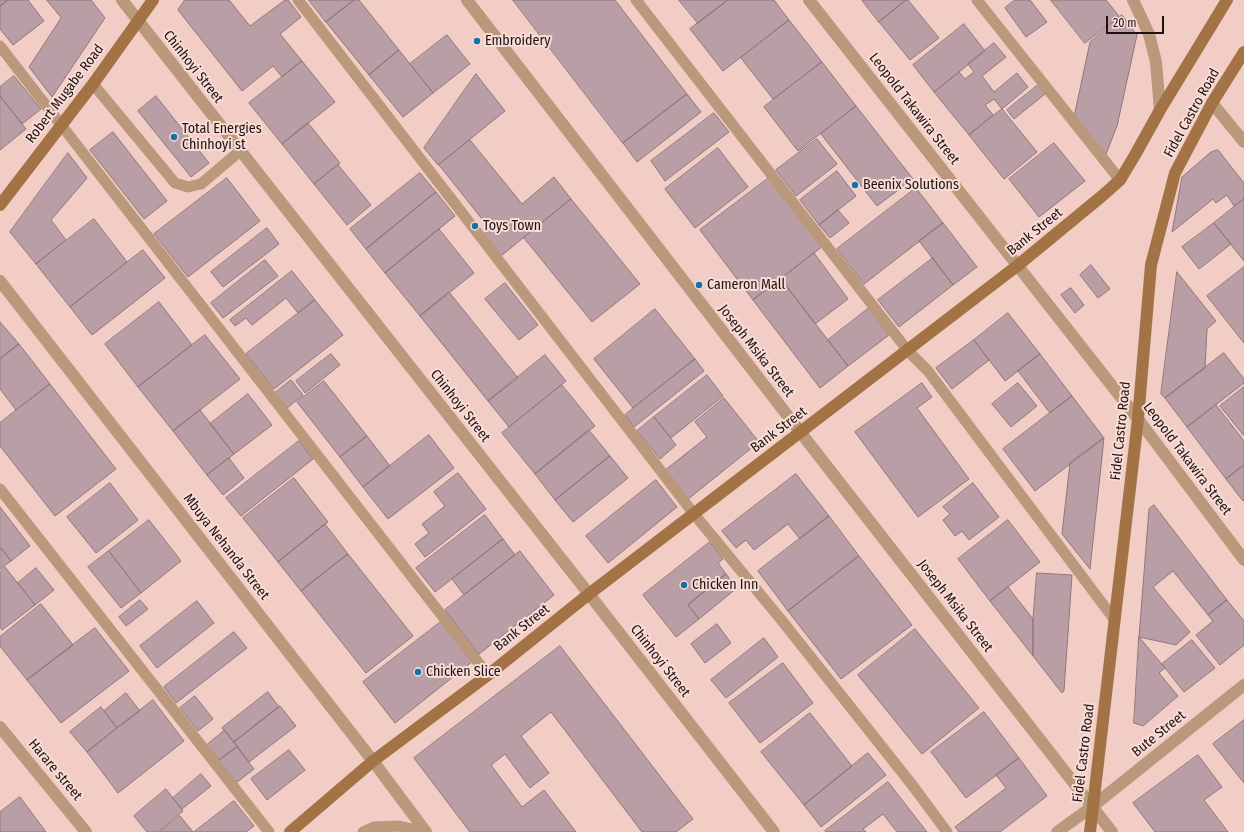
<!DOCTYPE html>
<style>
body{margin:0}
#map{position:relative;width:1244px;height:832px;overflow:hidden;background:#f9dcd6;font-family:"Fira Sans Condensed",sans-serif}
canvas{display:block}
.scale{position:absolute;left:1106px;top:16px;width:58px;height:18px;box-sizing:border-box;border:2px solid #1d1311;border-top:0;padding-left:5px;font-size:12px;line-height:14px;white-space:nowrap;color:#1d1311;-webkit-text-stroke:3px #f9dcd6;paint-order:stroke}
</style>
<div id="map">
<canvas width="1244" height="832"></canvas>
<div class="scale">20 m</div>
</div>
<script>
const ctx = document.querySelector('canvas').getContext('2d');
ctx.lineJoin = 'round';
function paint(path, color) { ctx.fillStyle = color; ctx.fill(path, 'evenodd'); }
function strokePath(path, color, width, dash) { ctx.strokeStyle = color; ctx.lineWidth = width; ctx.lineCap = dash ? 'butt' : 'round'; ctx.setLineDash(dash || []); ctx.stroke(path); }
function label(font, color, halo, rows, align = 'center') {
  ctx.font = font + ' "Fira Sans Condensed",sans-serif'; ctx.lineWidth = 4; ctx.setLineDash([]); ctx.textBaseline = 'middle'; ctx.strokeStyle = halo; ctx.fillStyle = color; for (const [text, x, y, turn = 0] of rows) {
    ctx.save(); ctx.translate(x, y); ctx.rotate((+turn || 0) * Math.PI / 180); ctx.textAlign = isNaN(turn) ? turn : align; if (halo) ctx.strokeText(text, 0, 0); ctx.fillText(text, 0, 0); ctx.restore();
  }
}
paint(new Path2D(`
 M0,0h1244v832h-1244z`), '#f2cdc5');
const building = new Path2D(`
 M0,0h8l-8,6z
 M8,0h20l16,21 -31,24 -13,-16v-23z
 M47,0h44l14,18 -53,79 -23,-30 32,-49z
 M185,0h44l21,26 35,-26h3l13,17 -21,17 22,27 -20,16 -9,-11 -31,25 -64,-81z
 M309,0h45l-28,22z
 M354,0h5l40,50 -30,25 -43,-53z
 M513,0h102l72,94 -64,49z
 M679,0h49l-30,23z
 M728,0h46l15,20 -66,51 -33,-42z
 M862,0h44l-27,22z
 M906,0h2l31,38 -29,22 -31,-38z
 M1015,0h15l17,22 -21,15 -21,-29z
 M1051,0h55l13,16 -34,27z
 M1122,15l15,20 -20,91 -11,28 -32,-37 16,-75z
 M789,20l33,42 -49,37 -32,-41z
 M964,24l21,27 -51,41 -21,-27z
 M447,35l23,29 -37,29 -23,-29z
 M994,43l12,14 -24,19 12,16 23,-19 11,14 -26,22 -8,-10 -9,6 8,10 -24,20 -35,-43 25,-20 6,7 9,-7 -6,-8z
 M399,50l34,43 -30,24 -34,-42z
 M302,61l33,41 -53,42 -33,-41z
 M822,62l34,44 -58,45 -34,-44z
 M476,74l29,37 -67,54 -14,-17z
 M14,76l27,33 -19,15 -22,-28v-9z
 M1038,85l7,9 -31,25 -7,-9z
 M687,94l14,18 -64,50 -14,-19z
 M0,96l26,33 -26,21z
 M156,96l53,67 -18,14 -53,-66z
 M856,106l57,73 -36,27 -56,-72z
 M1002,109l35,43 -33,27 -35,-44z
 M714,113l15,19 -64,49 -14,-20z
 M308,123l32,40 -26,21 -32,-40z
 M113,132l54,69 -23,18 -54,-69z
 M817,139l20,25 -41,32 -20,-26z
 M470,140l52,64 32,-27 17,22 -70,57 -17,-22 6,-5 -51,-64z
 M1054,143l31,38 -46,36 -30,-38z
 M718,148l30,39 -53,41 -30,-39z
 M1218,150l26,33v16l-10,7 -7,-11 -11,8 -3,-4 -41,33 10,-55 29,-25z
 M68,153l19,25 -36,42 15,20 -30,24 -26,-32z
 M338,165l33,40 -24,20 -33,-41z
 M837,171l19,25 -37,29 -19,-25z
 M420,173l16,19 -70,57 -16,-20z
 M770,177l53,69 -70,54 -53,-70z
 M227,178l33,43 -72,56 -34,-43z
 M916,188l27,35 -79,61 -27,-35z
 M436,192l19,24 -70,57 -19,-24z
 M571,199l69,85 -48,38 -68,-84z
 M1244,199v62l-30,-38z
 M838,210l11,13 -19,15 -11,-13z
 M94,219l33,43 -57,45 -34,-43z
 M943,223l34,44 -24,18 -34,-44z
 M1214,223l17,21 -32,25 -17,-22z
 M267,228l12,16 -56,43 -12,-15z
 M439,229l35,44 -54,43 -35,-43z
 M143,250l22,28 -73,57 -22,-28z
 M814,253l34,46 -33,25 -34,-45z
 M933,258l20,27 -54,42 -21,-27z
 M265,260l13,16 -55,42 -12,-15z
 M1091,265l19,24 -12,9 -18,-23z
 M1244,267v76l-37,-47z
 M292,271l23,29 -17,13 -12,-15 -34,27 -6,-7 -11,8 -5,-6z
 M1177,272l39,49 -9,8 -2,39 -40,30 -4,-4z
 M781,279l67,87 -28,22 -67,-88z
 M505,283l33,42 -19,15 -34,-41z
 M1071,288l13,17 -9,8 -14,-18z
 M449,292l69,86 -30,23 -68,-85z
 M315,300l28,35 -69,54 -28,-35z
 M159,302l33,43 -54,42 -33,-43z
 M869,308l20,27 -41,31 -20,-26z
 M655,309l40,50 -62,49 -39,-49z
 M1008,313l32,41 -35,27 -31,-41z
 M0,322l19,22 -19,15z
 M205,335l35,44 -67,52 -35,-44z
 M974,340l15,20 -37,29 -16,-21z
 M19,344l31,40 -34,26 -16,-21v-30z
 M1224,353l20,26v4l-57,44 -22,-29z
 M331,354l9,11 -35,28 -9,-12z
 M1040,354l32,42 -22,17 -32,-42z
 M545,355l21,26 -57,46 -21,-26z
 M695,359l9,12 -70,56 -9,-12z
 M707,375l16,21 -52,42 -17,-21z
 M291,380l12,15 -16,13 -12,-15z
 M324,381l43,55 -27,21 -43,-55z
 M922,383l10,14 -15,11 52,71 -51,38 -63,-85z
 M1018,383l19,23 -26,21 -19,-23z
 M50,384l66,85 -61,47 -55,-70v-23z
 M562,385l33,41 -60,48 -33,-41z
 M1244,387v49l-24,-30z
 M248,394l24,31 -38,29 -24,-30z
 M1072,396l32,42 -69,53 -32,-42z
 M724,398l35,44 -72,58 -23,-29 43,-34 -12,-15z
 M1216,405l28,36v24l-18,14 -39,-52z
 M200,410l34,44 -27,21 -34,-44z
 M654,417l22,28 -16,14 -23,-28z
 M589,430l21,26 -55,44 -20,-26z
 M429,435l25,33 -66,51 -25,-32z
 M367,436l23,30 -27,21 -23,-30z
 M1104,438l-14,131 -28,-35 8,-71z
 M299,441l14,18 -72,57 -15,-18z
 M610,456l18,22 -55,44 -18,-22z
 M229,458l15,20 -21,17 -16,-20z
 M1244,465v35l-1,1 -17,-22z
 M458,473l28,36 -61,48 -10,-13 14,-11 -7,-9 23,-18 -11,-14z
 M796,474l33,42 -29,23 -12,-15 -34,26 -8,-10 -10,8 -14,-17z
 M294,478l34,44 -50,40 -35,-44z
 M656,480l21,27 -69,56 -22,-27z
 M110,483l28,37 -42,33 -29,-36z
 M973,483l26,34 -30,23 -7,-9 -7,5 -12,-16 7,-6 -7,-7z
 M1154,505l73,95 -19,15 -35,-44 -20,16 37,45 -14,13 -37,-8 10,-128z
 M0,507l30,39 -19,15 -11,-14z
 M485,515l18,24 -68,53 -19,-24z
 M829,516l30,40 -71,55 -30,-40z
 M149,520l32,41 -40,32 -32,-42z
 M1008,520l32,42 -50,39 -32,-42z
 M325,524l23,30 -47,37 -23,-29z
 M503,539l12,16 -51,40 -12,-16z
 M710,542l13,17 -5,4 8,11 -38,31 11,14 -23,18 -33,-42z
 M0,547l11,14 -11,8z
 M109,551l32,42 -20,15 -33,-41z
 M520,551l34,44 -75,59 -34,-44z
 M348,554l65,82 -47,37 -65,-82z
 M859,556l53,69 -71,54 -53,-68z
 M5,567l30,38 -33,25 -2,-3v-55z
 M36,568l18,22 -19,15 -17,-22z
 M1037,573l35,2 -8,116 -2,2 -29,-37v-37z
 M726,574l11,14 -38,31 -11,-14z
 M1008,587l25,32v37l-43,-55z
 M140,600l8,9 -22,17 -7,-9z
 M1227,600l17,21v24l-24,20 -24,-30 17,-14 -5,-6z
 M197,601l17,22 -57,45 -17,-22z
 M41,604l32,41 -46,35 -27,-34v-9z
 M442,621l31,40 -78,62 -32,-41z
 M717,624l14,19 -26,20 -14,-19z
 M95,628l34,43 -68,52 -34,-43z
 M915,629l64,79 -57,46 -64,-79z
 M234,632l13,16 -71,55 -12,-16z
 M1139,637l26,31 -6,5 19,23 -35,30 -9,-3z
 M764,638l14,19 -52,41 -15,-18z
 M1192,640l23,28 -31,24 -22,-28z
 M560,646l133,173 -17,13h-34l-91,-120 -30,24 28,37 -19,15 -25,-34 -14,11 31,42 22,-17 32,42h-106l-56,-74z
 M783,663l30,40 -53,40 -31,-40z
 M268,692l11,15 -45,35 -12,-14z
 M126,693l14,18 -23,17 -13,-17z
 M195,696l18,23 -15,12 -18,-23z
 M153,700l31,41 -66,52 -31,-41z
 M280,706l16,20 -47,36 -15,-20z
 M101,707l16,21 -30,24 -17,-20z
 M984,712l35,46 -53,40 -35,-46z
 M810,713l42,53 -48,39 -43,-53z
 M1244,720v63l-31,-39z
 M225,730l12,17 -18,13 -12,-15z
 M237,747l17,22 -18,14 -17,-23z
 M289,750l16,20 -38,30 -16,-21z
 M868,753l18,22 -65,52 -17,-22z
 M1198,755l24,32 -18,13 24,32h-73l-22,-29z
 M1019,758l28,38 -47,36h-41l-4,-5 51,-39 -10,-13z
 M201,774l10,12 -29,23 -9,-11z
 M888,782l39,50h-30l-14,-18 -20,15 3,3h-40l-1,-1z
 M166,789l17,22 -25,21h-11l-13,-16z
 M20,797l26,35h-46v-20z
 M234,801l20,25 -8,6h-52z
 M180,816l13,16h-33z`);
paint(building, '#b99ea5');
strokePath(building, '#90777d', 1);
strokePath(new Path2D(`
 M298,0l396,514 89,108 130,164 34,46
 M636,0l272,351 20,20 186,248
 M977,0l143,180
 M0,46l488,629
 M93,84l82,99 13,4 13,-3 39,-33
 M0,489l269,343
 M363,832l11,-5 25,-1 27,6`), '#ba987b', 11);
strokePath(new Path2D(`
 M1133,0l16,34 7,28 4,48
 M1212,103l32,39
 M0,281l373,480 53,71
 M1138,419l106,141
 M0,727l86,105
 M1057,832l36,-26 151,-121`), '#ba987b', 12);
strokePath(new Path2D(`
 M122,0l467,594 185,238
 M467,0l334,433 311,399
 M809,0l329,419`), '#ba987b', 12);
strokePath(new Path2D(`
 M0,205l93,-121 60,-84
 M290,832l83,-71 115,-86 101,-81 428,-328 85,-70 18,-16 15,-25 25,-45 67,-110
 M1090,832l48,-413 13,-154 24,-92 37,-70 32,-51`), '#a37345', 12);
for (const [x, y, r, color] of [
 [477,41,4,"#1573a1"],
 [174,137,4,"#1573a1"],
 [855,185,4,"#1573a1"],
 [475,226,4,"#1573a1"],
 [699,285,4,"#1573a1"],
 [684,585,4,"#1573a1"],
 [418,672,4,"#1573a1"]
]) { const dot = new Path2D(); dot.arc(x, y, r, 0, 2 * Math.PI); ctx.fillStyle = color; ctx.fill(dot); strokePath(dot, '#f9dcd6', 1.5); }
label('14px', '#1d1311', '#f9dcd6', [
 ["Embroidery",485,41],
 ["Total Energies",182,129],
 ["Chinhoyi st",182,145],
 ["Beenix Solutions",863,185],
 ["Toys Town",483,226],
 ["Cameron Mall",707,285],
 ["Chicken Inn",692,585],
 ["Chicken Slice",426,672]
], 'left');
label('14px', '#1d1311', '#f9dcd6', [
 ["Chinhoyi Street",193,67,52],
 ["Robert Mugabe Road",65,94,-53],
 ["Leopold Takawira Street",914,109,52],
 ["Fidel Castro Road",1192,113,-61],
 ["Bank Street",1035,232,-39],
 ["Joseph Msika Street",756,351,52],
 ["Chinhoyi Street",460,406,52],
 ["Bank Street",779,430,-37],
 ["Fidel Castro Road",1121,431,-84],
 ["Leopold Takawira Street",1187,459,53],
 ["Mbuya Nehanda Street",226,547,52],
 ["Joseph Msika Street",955,606,52],
 ["Bank Street",522,628,-38],
 ["Chinhoyi Street",660,661,52],
 ["Bute Street",1159,734,-39],
 ["Fidel Castro Road",1084,753,-83],
 ["Harare street",55,770,50]
]);
</script>
